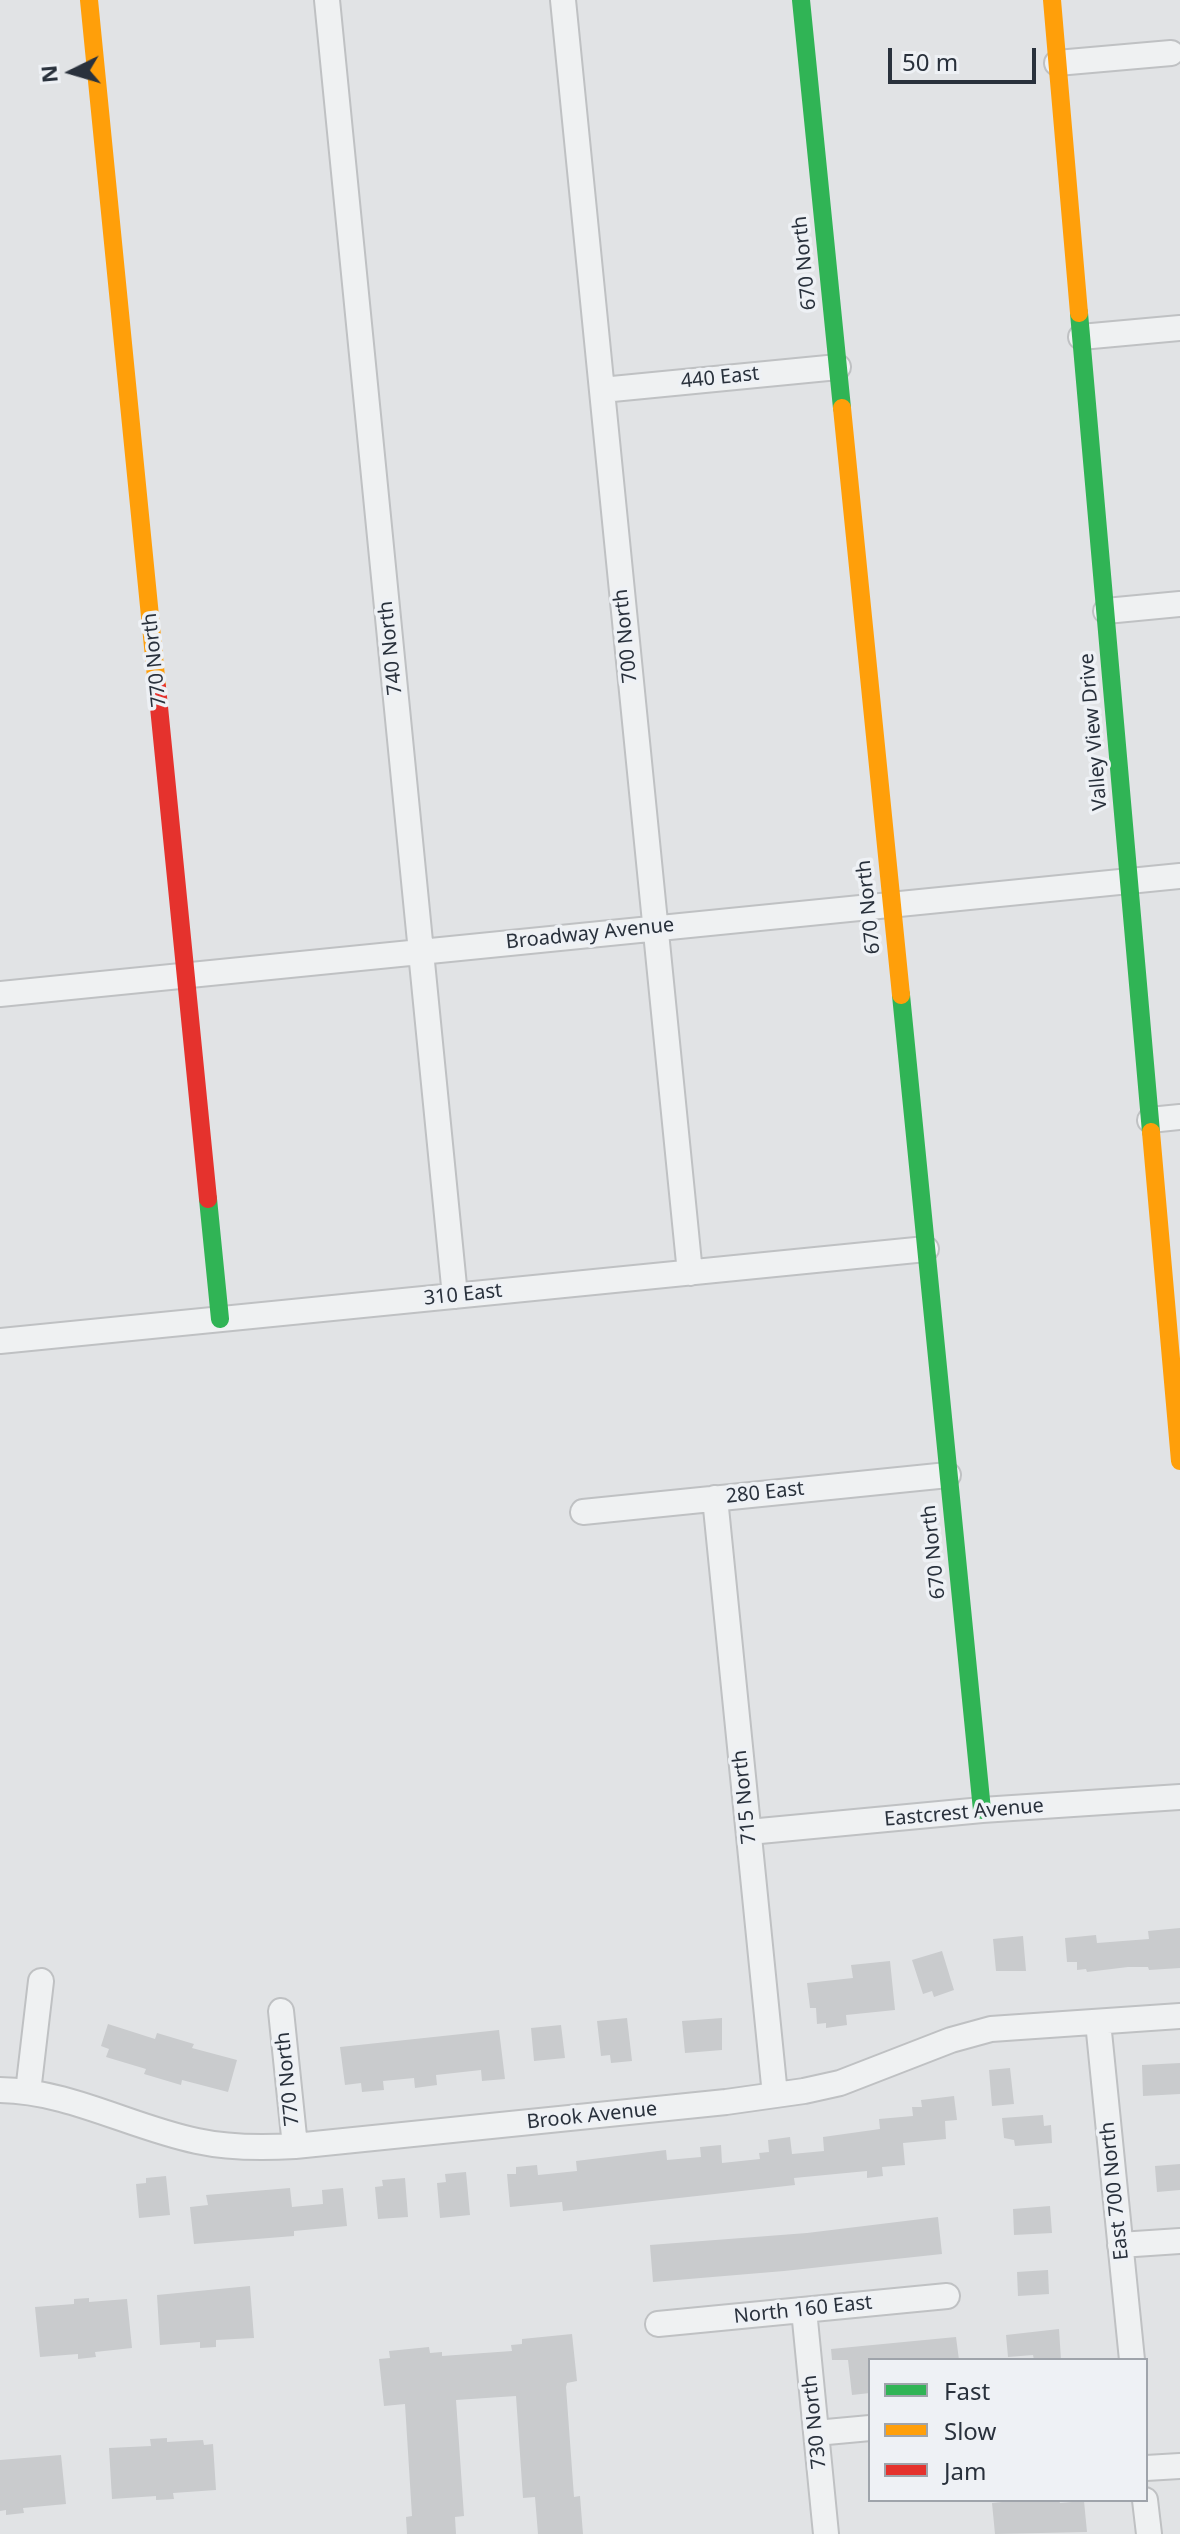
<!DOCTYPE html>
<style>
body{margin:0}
#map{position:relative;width:1180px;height:2534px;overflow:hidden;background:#e1e3e5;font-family:"Noto Sans",sans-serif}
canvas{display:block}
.legend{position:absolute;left:868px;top:2358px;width:280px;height:144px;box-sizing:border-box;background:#eef1f5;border:2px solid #9fa4ab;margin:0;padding:10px 14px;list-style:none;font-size:24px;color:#29313c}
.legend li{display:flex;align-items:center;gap:16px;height:40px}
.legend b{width:40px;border:2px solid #9fa4ab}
.north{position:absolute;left:32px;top:32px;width:80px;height:80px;-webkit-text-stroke:6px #eef1f5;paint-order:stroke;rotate:265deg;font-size:22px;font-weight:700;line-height:32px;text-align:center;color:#29313c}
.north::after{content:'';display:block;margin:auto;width:28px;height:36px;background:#29313c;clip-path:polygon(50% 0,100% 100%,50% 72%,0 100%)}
.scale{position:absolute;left:888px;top:48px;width:148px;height:36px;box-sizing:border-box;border:4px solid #29313c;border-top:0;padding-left:10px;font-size:24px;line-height:28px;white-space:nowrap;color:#29313c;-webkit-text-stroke:6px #eef1f5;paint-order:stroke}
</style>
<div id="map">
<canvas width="1180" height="2534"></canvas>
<ul class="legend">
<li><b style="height:10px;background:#30b455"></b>Fast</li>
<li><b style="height:10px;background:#ff9f0a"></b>Slow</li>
<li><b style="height:10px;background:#e5322d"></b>Jam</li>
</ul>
<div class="north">N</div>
<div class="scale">50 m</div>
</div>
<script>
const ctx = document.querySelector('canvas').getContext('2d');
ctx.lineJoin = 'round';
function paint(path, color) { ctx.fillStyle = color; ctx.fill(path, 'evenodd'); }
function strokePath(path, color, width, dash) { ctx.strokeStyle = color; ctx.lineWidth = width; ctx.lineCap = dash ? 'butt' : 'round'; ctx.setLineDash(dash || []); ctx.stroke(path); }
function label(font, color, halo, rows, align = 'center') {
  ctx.font = font + ' "Noto Sans",sans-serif'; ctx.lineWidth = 7; ctx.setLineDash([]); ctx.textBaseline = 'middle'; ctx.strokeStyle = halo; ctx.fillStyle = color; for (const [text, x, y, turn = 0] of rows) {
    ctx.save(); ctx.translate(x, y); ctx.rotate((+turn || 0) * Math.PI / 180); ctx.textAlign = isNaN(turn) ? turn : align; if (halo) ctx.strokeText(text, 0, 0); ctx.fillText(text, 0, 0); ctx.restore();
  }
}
paint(new Path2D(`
 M1180,1928v40l-31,2 -1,-3h-20l-41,5 -1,-3 -9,1v-8h-10l-2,-24 31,-3 1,8 52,-4 -1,-8z
 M1023,1936l3,35h-30l-3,-32z
 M942,1951l12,39 -20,7 -2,-6 -9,3 -11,-34z
 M890,1961l5,49 -49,5 1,10 -21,3v-5l-9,1 -1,-16h-6l-3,-25 46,-5 -2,-13z
 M627,2018l5,43 -21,2 -1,-8 -9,1 -4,-35z
 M722,2018v32l-37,3 -3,-32z
 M108,2024l47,15 2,-6 37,11 -2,4 45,12 -9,32 -46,-12 -1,5 -37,-11 2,-5 -40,-12 3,-8 -8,-3z
 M561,2025l4,33 -31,3 -3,-33z
 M499,2030l6,49 -23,2 -1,-11 -45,5 1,10 -22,3 -1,-10 -31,3 1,9 -22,2 -1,-9 -16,2 -5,-38z
 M1180,2063v31l-37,2 -1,-31z
 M1010,2068l4,36 -22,2 -3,-36z
 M954,2096l3,24 -12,1 1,18 -43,4 2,22 -23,2 1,9 -16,2v-7l-73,7 1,7 -232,26 -1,-9 -52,5 -3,-33h9v-7l21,-2 1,10 39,-4 -1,-10 90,-11 1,10 34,-3 -1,-10 21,-2 1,18 38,-4 -1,-6 10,-1 -1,-12 22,-3 2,17 32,-3 -1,-14 57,-8 -1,-10 34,-3 -1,-9h10l-1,-7z
 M1043,2115l1,11 7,-1 1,18 -37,3 -1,-6 -10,-2 -2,-20z
 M1180,2164v26l-23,2 -2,-26z
 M466,2172l4,43 -30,3 -3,-35 9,-1 -1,-8z
 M166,2176l4,39 -31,3 -3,-34 10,-1v-5z
 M405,2178l3,39 -30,2 -3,-32 8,-1 -1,-6z
 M290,2188l2,19 31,-3 -1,-14 21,-2 4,38 -53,5v5l-100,8 -4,-37 18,-2 -2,-10z
 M1050,2206l2,27 -38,2 -1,-26z
 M938,2217l4,37 -158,17 -131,11 -3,-37 157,-12z
 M1048,2270l1,24 -31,2 -1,-24z
 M250,2286l4,52 -38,2v7l-16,1v-6l-40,3 -3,-50z
 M89,2298v4l38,-3 5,49 -37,4 1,5 -18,2v-5l-38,3 -5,-50 39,-3v-5z
 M1059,2329l2,31h-27l-1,-5 -25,2 -2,-22z
 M572,2334l5,47 -10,2 -1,4 8,110 6,-1 3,38h-45l-3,-37 -12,1 -7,-102 -60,4 8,116 -9,1 1,17h-49l-1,-17 6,-1 -7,-112 -21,2 -5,-47 11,-1 -1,-7 40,-4 1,6 12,-1v4l70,-5 -1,-6 11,-1v-5z
 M956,2337l3,23h-89v33l-18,2 -4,-35h-16l-1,-11z
 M167,2438v4l36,-2 1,5 9,-1 3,46 -43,3 1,6 -18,1v-4l-44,3 -3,-51 42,-2 -1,-7z
 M61,2455l5,49 -43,4 1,5 -18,2v-5l-6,1v-51z
 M1002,2500h57l1,3 24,-2 3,31 -92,2 -3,-31 10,-1z`), '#c9cbcd');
const street = new Path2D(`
 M327,0l128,1296
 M563,0l127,1273
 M1057,63l114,-10
 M1081,337l99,-9
 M602,390l236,-23
 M1106,611l74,-7
 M0,994l1180,-118
 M1150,1120l30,-3
 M0,1341l926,-92
 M715,1498l60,597
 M583,1512l365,-37
 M749,1832l233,-22 198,-13
 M281,2011l14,135
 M1098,2022l34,338
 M0,2090c69,1 130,37 197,51 32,7 65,7 98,5l431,-44 78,-11 36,-8 111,-43 40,-11 189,-13
 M28,2092l13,-111
 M1120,2245l60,-4
 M804,2310l22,224
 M658,2324l289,-28
 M816,2433l54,-5
 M1146,2468l34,-2
 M1145,2500l4,34`);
strokePath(street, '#bfc1c3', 28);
strokePath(street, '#eff1f2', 24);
strokePath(new Path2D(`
 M801,0l41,408
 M1079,313l72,819
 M901,995l81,815
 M208,1199l12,120`), '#30b455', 18);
strokePath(new Path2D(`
 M89,0l68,687
 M1052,0l27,313
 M842,408l59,587
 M1151,1132l29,329`), '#ff9f0a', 18);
strokePath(new Path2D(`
 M157,687l51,512`), '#e5322d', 18);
label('20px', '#29313c', '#eef1f5', [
 ["670 North",805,263,-96],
 ["440 East",720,378,-6],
 ["700 North",626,636,-96],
 ["740 North",391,648,-96],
 ["770 North",155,660,-96],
 ["Valley View Drive",1094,732,-95],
 ["670 North",869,907,-96],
 ["Broadway Avenue",590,934,-6],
 ["310 East",463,1295,-6],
 ["280 East",765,1493,-6],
 ["670 North",934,1552,-96],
 ["715 North",745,1797,-96],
 ["Eastcrest Avenue",964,1813,-5],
 ["770 North",288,2079,-96],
 ["Brook Avenue",592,2116,-6],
 ["East 700 North",1115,2191,-96],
 ["North 160 East",803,2310,-6],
 ["730 North",815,2422,-96]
]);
</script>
